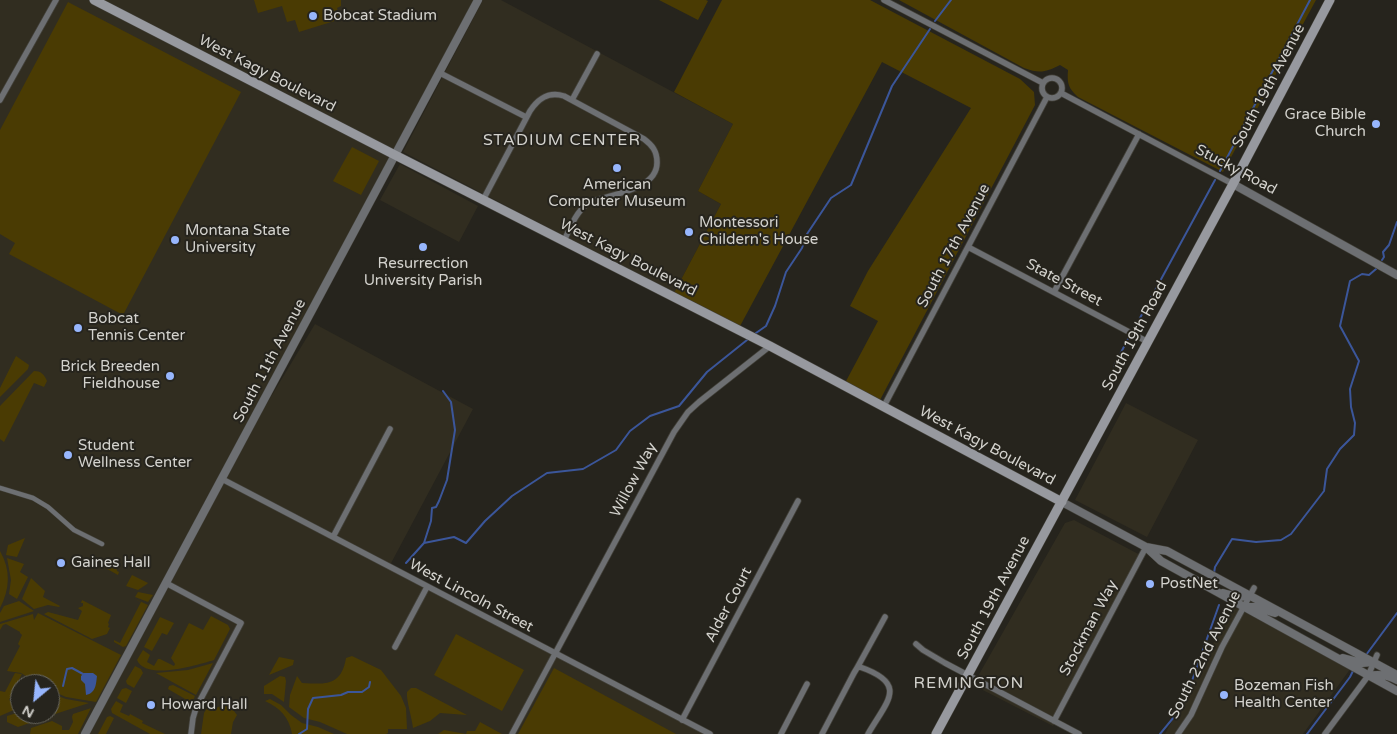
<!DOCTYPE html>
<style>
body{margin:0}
#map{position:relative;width:1397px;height:734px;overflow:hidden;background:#26241d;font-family:"Varela Round",sans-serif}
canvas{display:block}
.north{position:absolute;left:10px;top:674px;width:50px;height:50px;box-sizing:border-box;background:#26241d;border:1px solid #6b6a63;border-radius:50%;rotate:208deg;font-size:14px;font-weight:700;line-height:20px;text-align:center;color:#d3d2cd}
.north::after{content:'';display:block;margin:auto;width:18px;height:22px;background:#97b6fd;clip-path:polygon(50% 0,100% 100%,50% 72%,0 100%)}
</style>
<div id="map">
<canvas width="1397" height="734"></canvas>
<div class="north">N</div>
</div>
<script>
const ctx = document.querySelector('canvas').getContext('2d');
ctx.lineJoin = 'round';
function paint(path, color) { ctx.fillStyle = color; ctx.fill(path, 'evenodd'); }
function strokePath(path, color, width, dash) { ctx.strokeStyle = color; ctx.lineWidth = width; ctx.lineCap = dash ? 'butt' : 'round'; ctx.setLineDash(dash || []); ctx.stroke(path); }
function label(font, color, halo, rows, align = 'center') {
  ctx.font = font + ' "Varela Round",sans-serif'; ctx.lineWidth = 4; ctx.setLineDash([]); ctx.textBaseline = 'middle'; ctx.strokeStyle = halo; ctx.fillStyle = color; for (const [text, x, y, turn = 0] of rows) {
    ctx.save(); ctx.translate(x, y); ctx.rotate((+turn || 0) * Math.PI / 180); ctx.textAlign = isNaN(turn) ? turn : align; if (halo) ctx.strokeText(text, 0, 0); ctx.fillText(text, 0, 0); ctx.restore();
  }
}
paint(new Path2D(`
 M0,0h477l-248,466 86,-142 158,85 -84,158 321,167h-710zM20,684h30v30h-30z
 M483,0h18l232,124 -35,67 23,13 -47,89 -271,-141z
 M400,164l78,42 -19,36 -79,-42z
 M1126,403l72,37 -51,97 -72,-37z
 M1074,520l70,37 -91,169 -80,-41 92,-162z
 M1233,606l118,62 -48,66h-138z`), '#312d20');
paint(new Path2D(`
 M254,0h87v6l-4,2 4,11 -42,13 -4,-12 -8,2 -5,-16 -24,7z
 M659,0h47l2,1 -10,19z
 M722,0h148l150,79 14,13 1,13 -155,295 -35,-17 33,-62 -28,-15 18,-35 103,-163 -89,-46 -143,266 -65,-35 47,-89 -23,-13 35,-67 -59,-32z
 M899,0h417l-93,172 -145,-75c-10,-9 -11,-14 -10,-27l-8,-5c-14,7 -20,9 -36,3z
 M68,2l173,90 -118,223 -114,-61 6,-11 -15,-9v-104z
 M352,147l27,14 -18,34 -28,-14z
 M16,356l13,9 -1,4 -28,28v-9z
 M34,371c7,0 10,3 13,10l-3,6 -10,-4 -30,59 -4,-3v-33z
 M25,538l-8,19 -11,-2 2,-10z
 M0,551c11,19 10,38 0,57z
 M7,558l17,6 -4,8 8,5 -11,22 -8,-5 2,-14z
 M103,559l13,7 1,5 2,1 -1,3 -18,-10z
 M132,575l16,8 -1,1 -9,6 -12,-4z
 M31,578l14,13 -2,6 17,9 -1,1 -11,-2 -14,4 -12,-10z
 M138,592l15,3 -5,7 -13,-5z
 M133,598l15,7 -22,41 -3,1 -9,-5v-2l6,3 21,-41z
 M82,600l29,15 -3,8 1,1 -1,3 2,1 -3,6 -15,5 -48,-25 4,-2 30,8 4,-9 -4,-3 5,-2v-3h-2z
 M19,601l15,10 -34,11v-9l4,-7z
 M38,613l83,42 -25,47 -30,-5 -16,-7v-6h-11l-18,-11 -14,-2 13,-25 -2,-2 4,-9 -2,-2v-1l-14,-8 -3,1 -3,5v-6l33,-10 1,6z
 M211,616l17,9 2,4 -16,31c-17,5 -68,21 -77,0l6,-10 7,5 -3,7 7,4 4,-7h2l14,7 1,-2 -4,-6 18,-35 14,7z
 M160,617l14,6 -7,12 -5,-2 -10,18 -8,-4z
 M456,634l68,36 -22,41 -68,-36z
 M352,656l29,14 20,26 5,12 1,21h-19v4l-2,1h-39l-27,-12 -16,-4 -15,-11 1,-12 7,-19 5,7c23,1 39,4 44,-25z
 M279,657l15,3 -1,5 -24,10z
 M213,663l-17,32 -40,-22 32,-3z
 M135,666l6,3 2,4 -9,15 -7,-4 -1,-3z
 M554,668l122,66h-158z
 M15,673l7,1 -13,26 9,5 -2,4 -16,7v-25l5,1z
 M280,676l5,1 1,4 -2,21 -12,-8h-8v-8z
 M173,685l22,11 -3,7 -24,-14 1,-3z
 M126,688l6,3 -6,12 -9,-5 5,-9z
 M411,688h5l51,27 -27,-2 -10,8 -17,7c-1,-10 -7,-28 -6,-36z
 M50,693l16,6 23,4 -40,13h-5v2l-26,9 -11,-5v-6l13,-4v2h30l2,-8 -2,-1z
 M270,699l11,6 10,10 11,8 16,4 16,7h-42c-3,-17 -12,-26 -27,-33z
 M116,701l7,4 -3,7 9,4 1,-2 13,7 -1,2 23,11h-15l-38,-21 -1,-4z
 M228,703l9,12 -4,7 -2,12h-30l3,-21 5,-8 7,3z
 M91,708l-13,26h-48l1,-6 21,-7 10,5v4h7l4,-8 -1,-5 1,-3z
 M110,716l4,2 -8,16h-8l9,-17z
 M480,722l22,12h-64l6,-4 22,4 1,-3h8z`), '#4a3b03');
paint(new Path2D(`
 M84,673h9l4,3c-1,8 -1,17 -11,19l-1,-11 -4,-4v-4z`), '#3b569a');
strokePath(new Path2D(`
 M935,21l16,-21
 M1220,171l90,-171
 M1382,260l2,-3 -1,-5 6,-7 8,-23
 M1134,329l81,-149
 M756,333l10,-7 9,-20 11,-34 16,-24 5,-14 24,-36 20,-13 41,-99 38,-57
 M1114,366l15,-29
 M424,543l7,-22 1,-13 4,-1 3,-6 8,-21 8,-50 -4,-28 -8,-11
 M406,563l18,-20 30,-6 12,6 19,-22 27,-25 35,-23 36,-4 33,-19 14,-19 20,-15 29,-10 28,-34 40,-32
 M1214,573l1,-6 17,-28 24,3 25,-2 10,-6 33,-43 3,-22 13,-20 14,-14 1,-12 -4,-16 -1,-18 9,-28 -19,-35 10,-45 12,-7 7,1 7,-6
 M1366,655l31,-42
 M63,686l4,-17 5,-1 11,6
 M299,734l8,-5 1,-20 5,-11 28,-3 7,-3h14l7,-5 1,-5
 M1160,734l23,-28 36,-101
 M1307,734l43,-57 4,-8`), '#3b569a', 2);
const pedestrian = new Path2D(`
 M0,488l33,10 15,9 26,23 28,14`);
const minor = new Path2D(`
 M884,0l159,83
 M440,73l86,44
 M1042 88a10 10 0 1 1 20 0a10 10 0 1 1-20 0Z
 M1061,93l172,91
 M0,100l56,-100
 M572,100l25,-46
 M483,200l47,-89c8,-12 18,-20 34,-15l80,43c8,6 13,12 13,23 1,29 -49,32 -69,41 -12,9 -18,25 -24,38
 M968,247l180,95
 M1054,292l85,-158
 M884,406l163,-309
 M222,479l488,255
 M333,537l57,-108
 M166,583l75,40 -45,85 -3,10 -2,16
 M916,644l7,6 22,13 134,71
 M395,647l32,-60
 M857,668l28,-51
 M682,720l116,-219
 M1054,721l92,-174
 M512,734l162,-302 14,-20 11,-10 71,-56
 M781,734l26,-50
 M822,734l32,-61 3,-5 3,-1c49,17 27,34 8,67
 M1178,734l13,-19 31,-68 32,-59
 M1325,734l43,-58 9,-21`);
const tertiary = new Path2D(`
 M1233,184l164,91
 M1062,502l84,45 15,14 236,130
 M1146,547l21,4 230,124
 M1223,593l15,4 11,-1
 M1245,607h10l20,6
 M1343,658l19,5 11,-1
 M1368,676c10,-2 20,-1 29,4
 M85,734l393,-734`);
const secondary = new Path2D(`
 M94,0l301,155 375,191 292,156
 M936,734l297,-550 97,-184`);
strokePath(pedestrian, '#424039', 5.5);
strokePath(minor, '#424039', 7);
strokePath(tertiary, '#424039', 9);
strokePath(secondary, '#424039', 10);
strokePath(pedestrian, '#6d6f72', 4.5);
strokePath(minor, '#6d6f72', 5.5);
strokePath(tertiary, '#6d6f72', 8);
strokePath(secondary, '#97999f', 9);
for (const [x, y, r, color] of [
 [313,16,5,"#97b6fd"],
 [1376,124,5,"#97b6fd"],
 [617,168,5,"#97b6fd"],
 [689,232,5,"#97b6fd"],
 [175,240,5,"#97b6fd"],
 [423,247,5,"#97b6fd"],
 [78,328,5,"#97b6fd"],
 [170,376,5,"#97b6fd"],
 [68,455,5,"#97b6fd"],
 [61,563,5,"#97b6fd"],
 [1150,584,5,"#97b6fd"],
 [1224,695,5,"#97b6fd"],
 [151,705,5,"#97b6fd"]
]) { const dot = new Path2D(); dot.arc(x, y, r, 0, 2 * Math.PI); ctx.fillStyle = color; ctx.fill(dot); strokePath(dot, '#26241d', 2); }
label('15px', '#d3d2cd', '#26241d', [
 ["Bobcat Stadium",323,16],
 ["Grace Bible",1366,115,"right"],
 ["Church",1366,132,"right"],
 ["American",617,185,"center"],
 ["Computer Museum",617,202,"center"],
 ["Montessori",699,223],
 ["Childern's House",699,240],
 ["Montana State",185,231],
 ["University",185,248],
 ["Resurrection",423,264,"center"],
 ["University Parish",423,281,"center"],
 ["Bobcat",88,319],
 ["Tennis Center",88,336],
 ["Brick Breeden",160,367,"right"],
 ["Fieldhouse",160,384,"right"],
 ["Student",78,446],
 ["Wellness Center",78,463],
 ["Gaines Hall",71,563],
 ["PostNet",1160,584],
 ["Bozeman Fish",1234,686],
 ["Health Center",1234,703],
 ["Howard Hall",161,705]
], 'left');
label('15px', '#d3d2cd', '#26241d', [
 ["West Kagy Boulevard",267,74,27],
 ["South 19th Avenue",1269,86,-62],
 ["Stucky Road",1236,170,28],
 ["South 17th Avenue",954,246,-62],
 ["West Kagy Boulevard",628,258,27],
 ["State Street",1064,283,28],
 ["South 19th Road",1135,336,-62],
 ["South 11th Avenue",270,361,-62],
 ["West Kagy Boulevard",987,446,28],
 ["Willow Way",634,480,-62],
 ["West Lincoln Street",471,596,28],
 ["South 19th Avenue",994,598,-62],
 ["Alder Court",729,605,-62],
 ["Stockman Way",1089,628,-62],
 ["South 22nd Avenue",1205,655,-63]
]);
ctx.letterSpacing = '1px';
label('16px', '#d3d2cd', '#26241d', [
 ["STADIUM CENTER",562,141],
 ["REMINGTON",969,684]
]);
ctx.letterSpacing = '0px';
</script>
